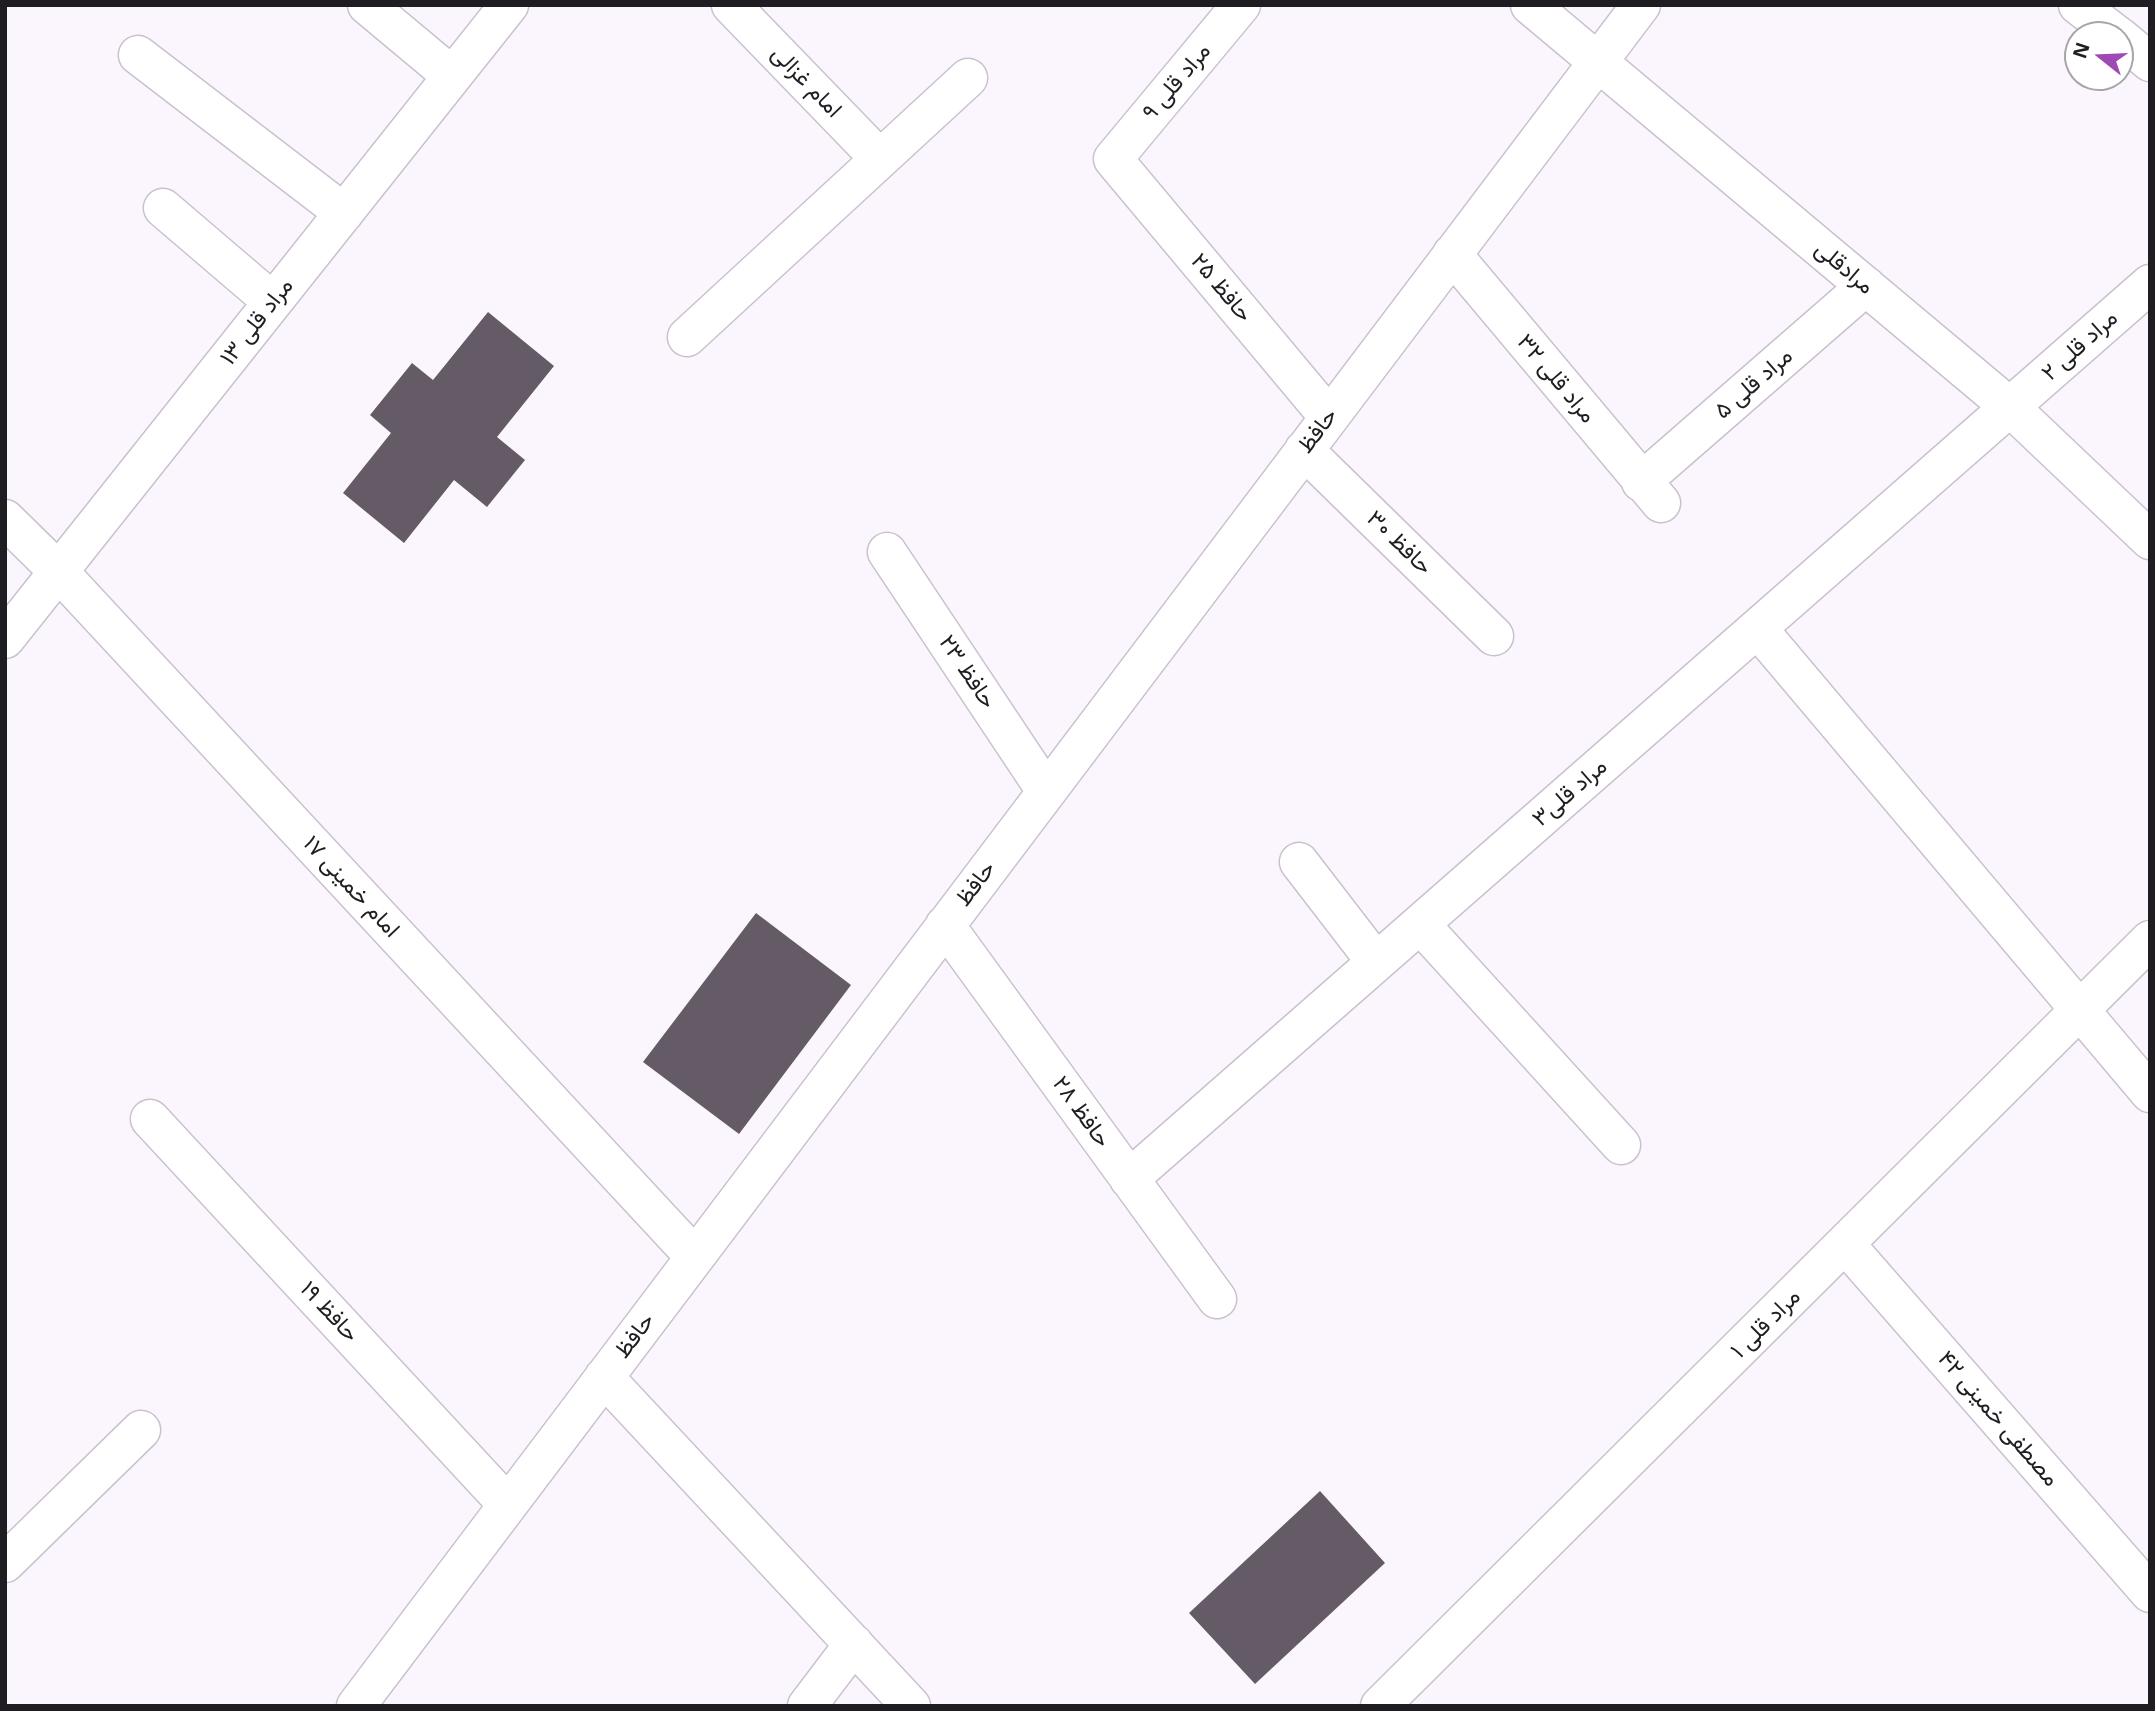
<!DOCTYPE html>
<meta charset="utf-8">
<style>
body{margin:0}
#map{position:relative;width:2155px;height:1711px;overflow:hidden;background:#fbf6fe;font-family:"Open Sans",sans-serif}
canvas{display:block}
.frame{position:absolute;inset:0;border:7px solid #201d22;pointer-events:none}
.north{position:absolute;left:2064px;top:21px;width:70px;height:70px;box-sizing:border-box;background:#fff;border:2px solid #a6a5a7;border-radius:50%;rotate:288deg;font-size:19px;font-weight:700;line-height:28px;text-align:center;color:#201d22}
.north::after{content:'';display:block;margin:auto;width:24px;height:32px;background:#a049b5;clip-path:polygon(50% 0,100% 100%,50% 72%,0 100%)}
</style>
<div id="map">
<canvas width="2155" height="1711"></canvas>
<div class="frame"></div>
<div class="north">N</div>
</div>
<script>
const ctx = document.querySelector('canvas').getContext('2d');
ctx.lineJoin = 'round';
function paint(path, color) { ctx.fillStyle = color; ctx.fill(path, 'evenodd'); }
function strokePath(path, color, width, dash) { ctx.strokeStyle = color; ctx.lineWidth = width; ctx.lineCap = dash ? 'butt' : 'round'; ctx.setLineDash(dash || []); ctx.stroke(path); }
function label(font, color, halo, rows, align = 'center') {
  ctx.font = font + ' "Open Sans",Vazirmatn,sans-serif'; ctx.lineWidth = 7; ctx.setLineDash([]); ctx.textBaseline = 'middle'; ctx.strokeStyle = halo; ctx.fillStyle = color; for (const [text, x, y, turn = 0] of rows) {
    ctx.save(); ctx.translate(x, y); ctx.rotate((+turn || 0) * Math.PI / 180); ctx.textAlign = isNaN(turn) ? turn : align; if (halo) ctx.strokeText(text, 0, 0); ctx.fillText(text, 0, 0); ctx.restore();
  }
}
paint(new Path2D(`
 M488,312l66,54 -57,71 28,23 -38,47 -33,-27 -50,63 -61,-50 48,-60 -21,-18 42,-52 21,17z
 M756,913l95,72 -112,149 -96,-72z
 M1320,1491l65,72 -130,121 -66,-71z`), '#645b67');
const minor = new Path2D(`
 M367,5l85,71
 M731,5l149,154
 M1241,5l-128,154 216,258
 M1530,5l481,403 139,132
 M2078,5l39,30
 M2120,37l30,25
 M138,55l206,158
 M163,208l110,94
 M1452,254l209,249
 M687,337l281,-259
 M1304,450l190,186
 M1641,482l225,-196
 M5,519l54,53 636,685
 M887,552l159,239
 M1758,629l392,464
 M5,639l504,-634
 M1299,862l77,100
 M1420,924l201,221
 M945,925l272,374
 M150,1119l358,386
 M1129,1179l1021,-895
 M1846,1245l304,348
 M604,1377l307,329
 M5,1563l136,-133
 M356,1706l1285,-1701
 M807,1706l47,-62
 M1380,1706l770,-766`);
strokePath(minor, '#cac1cf', 41);
strokePath(minor, '#fff', 38);
label('23px', '#201d22', '#fff', [
 ["امام غزالی",806,82,46],
 ["مراد قلی ۹",1177,82,-50],
 ["مرادقلی",1844,268,40],
 ["حافظ ۲۵",1221,288,50],
 ["مراد قلی ۱۳",257,322,-52],
 ["مراد قلی ۲",2080,346,-42],
 ["مراد قلی ۳۲",1556,379,50],
 ["مراد قلی ۵",1754,384,-41],
 ["حافظ",1318,431,-53],
 ["حافظ ۳۰",1399,543,44],
 ["حافظ ۲۳",967,672,56],
 ["مراد قلی۳",1570,793,-41],
 ["حافظ",976,884,-53],
 ["امام خمینی ۱۷",351,887,47],
 ["حافظ ۲۸",1081,1112,54],
 ["حافظ ۱۹",329,1312,47],
 ["مراد قلی ۱",1766,1324,-45],
 ["حافظ",635,1336,-53],
 ["مصطفی خمینی ۴۲",1998,1419,49]
]);
</script>
